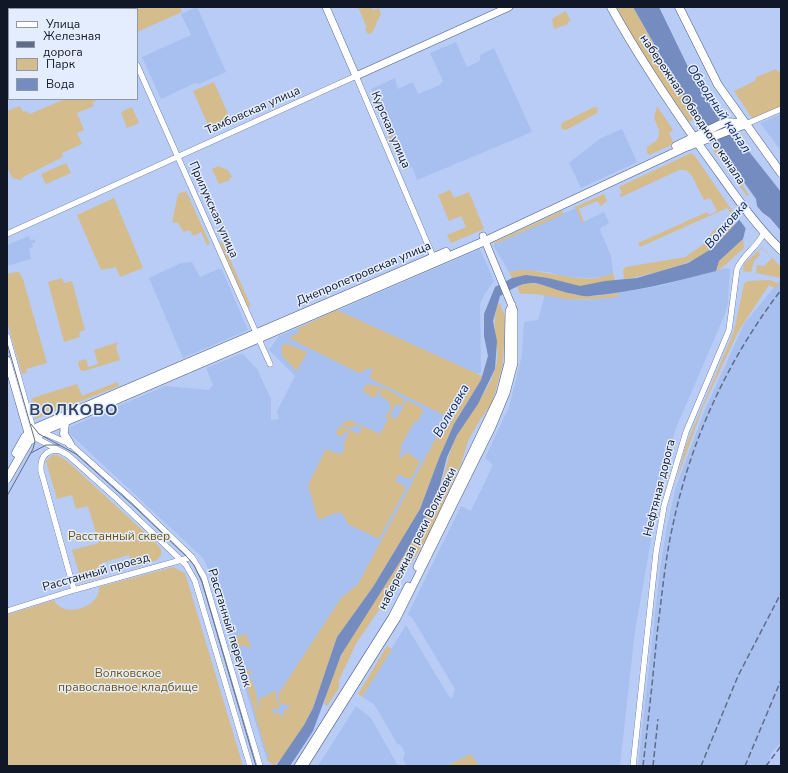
<!DOCTYPE html>
<meta charset="utf-8">
<style>
body{margin:0}
#map{position:relative;width:788px;height:773px;overflow:hidden;background:#b8ccf6;font-family:"Nunito Sans",sans-serif}
canvas{display:block}
.frame{position:absolute;inset:0;border:8px solid #101726;pointer-events:none}
.legend{position:absolute;left:8px;top:8px;width:130px;height:92px;box-sizing:border-box;background:#e4edfe;border:1px solid #8f97a8;margin:0;padding:5px 7px;list-style:none;font-size:12px;color:#101726}
.legend li{display:flex;align-items:center;gap:8px;height:20px}
.legend b{width:20px;border:1px solid #8f97a8}
</style>
<div id="map">
<canvas width="788" height="773"></canvas>
<div class="frame"></div>
<ul class="legend">
<li><b style="height:5px;background:#fff"></b>Улица</li>
<li><b style="height:5px;background:#5f6c88"></b>Железная дорога</li>
<li><b style="height:11px;background:#d4bc8d"></b>Парк</li>
<li><b style="height:11px;background:#748cbf"></b>Вода</li>
</ul>
</div>
<script>
const ctx = document.querySelector('canvas').getContext('2d');
ctx.lineJoin = 'round';
function paint(path, color) { ctx.fillStyle = color; ctx.fill(path, 'evenodd'); }
function strokePath(path, color, width, dash) { ctx.strokeStyle = color; ctx.lineWidth = width; ctx.lineCap = dash ? 'butt' : 'round'; ctx.setLineDash(dash || []); ctx.stroke(path); }
function label(font, color, halo, rows, align = 'center') {
  ctx.font = font + ' "Nunito Sans",sans-serif'; ctx.lineWidth = 3; ctx.setLineDash([]); ctx.textBaseline = 'middle'; ctx.strokeStyle = halo; ctx.fillStyle = color; for (const [text, x, y, turn = 0] of rows) {
    ctx.save(); ctx.translate(x, y); ctx.rotate((+turn || 0) * Math.PI / 180); ctx.textAlign = isNaN(turn) ? turn : align; if (halo) ctx.strokeText(text, 0, 0); ctx.fillText(text, 0, 0); ctx.restore();
  }
}
paint(new Path2D(`
 M197,7l29,65 -27,12 -4,-1 -34,16 -19,-42 49,-22 -10,-21z
 M456,42l11,25 13,-6v-6l14,-7 38,84 -115,48 -5,-13 -6,2 -35,-80 24,-11 3,11 15,-7 5,12 22,-9 3,-4 -13,-28z
 M781,114v37l-21,-28z
 M622,129l15,33 -56,26 -12,-25 32,-25z
 M576,208l7,14 21,-10 5,11 -8,5 -1,2 11,26 2,17 -7,4 -23,1 -23,-2 -11,-4 -29,-2 -11,2 -16,-27z
 M29,236l2,5 3,-2 2,3 -4,2 1,3 -4,2 2,10 -24,7v-21z
 M480,249l14,32 -10,14 -4,9 1,69 -6,1 -182,347 -26,39 -57,-187 -7,-15 -134,-125 1,-6 95,-41 44,4 4,-5 -7,-17 34,-14h3l14,15 14,30v21l8,-1 -2,-8 18,-35 -26,-26 10,-14z
 M192,262l8,15 18,-8 4,1 26,60 -65,28 -34,-80 32,-15z
 M726,268l4,1 -2,34 -3,11 -49,114 -14,50 -27,153 -15,135h-141l-8,-12 -25,12h-40l-3,-8 2,-5 -5,-9 -2,1 -24,-41 -12,-7 44,-72 42,70 3,3 2,-1 2,-8 -42,-70 -5,-5 53,-108 10,5 22,-46 -8,-7 24,-51 13,-52 2,-33 14,-2 7,-26 20,5 23,1 30,-3v-4l46,-8z
 M781,279v464l-9,9 -5,14h-129l22,-197 7,-43 9,-39 28,-75 40,-88z
 M356,706l15,12 27,48h-80z`), '#a8c0ef');
paint(new Path2D(`
 M120,7h60l2,5 -45,20v-23h-16z
 M358,7h13l2,3 6,-2 2,7c-5,6 -5,15 -11,19l-3,-1 -2,-4 2,-1z
 M616,7h17l42,75 20,32 -4,3 2,3 -4,2 -43,-62z
 M566,11l5,11 -3,-1v3l-14,5 -2,-10 2,-1h-1z
 M776,69l2,3 3,-2v36l-29,12 -18,-27 21,-10 1,-4z
 M214,82l18,41 -21,9 -18,-41z
 M65,99h30l1,2 -4,2 2,3 -17,7 7,17 -7,3 5,11 -20,9 1,4 -40,20 -2,3 -9,-2 -5,-11v-56l13,-5 3,6 3,-1 4,3z
 M657,106l16,24 -4,3 5,11 -25,11 -2,-2v-6l9,-6 3,-5v-6l-5,-12z
 M132,107l7,16 -12,5 -6,-16z
 M594,107l4,1 -1,5 -31,17 -4,-1 -1,-3 1,-3z
 M385,120l21,49 -3,2 -21,-49z
 M717,147l32,48 -2,1 -34,-46z
 M691,153l4,3 38,56 -1,2 -5,-6 -87,39 -2,-4 69,-31 2,3 8,-4 -7,-13 -6,2 -12,-24 -6,-6h-7l-58,27 -2,-2 3,-2 -3,-6z
 M66,163l5,10 -25,11 -5,-10z
 M218,166l10,4 5,8 -1,-1 -3,1 1,2 -11,4 -7,-15z
 M450,190l4,8 15,-6 15,37 -33,14 -4,-8 19,-8 -5,-11 -12,5 -11,-26z
 M186,191l24,53 -3,1 -6,-13 -8,4 -3,-6 -6,2 -7,-10 -5,1 6,-29z
 M604,194l3,7 -6,5 -4,-5 -18,8 5,13 -2,1 -6,-15h-3z
 M114,198l29,70 -23,9 -4,-10 -15,3 -24,-55z
 M562,211l2,3 -71,31 2,-3z
 M728,221l7,4c-22,28 -41,37 -75,46 -12,3 -24,7 -36,8l-1,-9 3,-3 59,-10 19,-13 9,-13z
 M743,239l1,9c-8,6 -21,21 -28,23l3,-10z
 M222,241l29,65 -3,1 -28,-64z
 M762,247l19,20v11l-25,-5 1,-8 7,1 8,-8 -10,-10 -4,4 2,3 -6,6 -3,11 -8,-1 1,-7z
 M520,270c28,0 68,17 93,3l2,7c-11,1 -26,8 -37,6 -23,-3 -42,-13 -66,-8l-3,-6z
 M16,272h3l4,7 24,84 -21,6 1,4 -5,1 -15,-52v-48z
 M62,278l2,5 8,-2 13,49 -6,2 1,5 -16,5 -16,-60z
 M770,280l10,4 -5,4 -6,-3 -31,47 -35,75 -27,75 10,-37 48,-114 10,-47 3,-3z
 M529,283c20,1 38,12 58,13 9,1 21,-2 31,-3v4c-17,2 -34,3 -51,2 -16,-2 -30,-6 -47,-5l-3,-8z
 M499,302l6,14 -2,48 -11,39 -14,20 -10,18 -7,23 -31,68 -10,18 -63,92 -18,38v8l-12,18 -3,-2c18,-77 79,-135 112,-206 10,-20 10,-43 21,-63 12,-22 30,-41 38,-65 8,-23 -7,-43 4,-68z
 M337,310l145,66 -1,4 -27,44 -15,34 -19,51 -47,78 -36,50 -24,71 -9,17 -14,23 -16,18 -7,-6 2,-5 -3,-3 -25,-86 -10,-24 5,-2 -1,-3 11,-3 5,13 -3,1 -2,-3 -8,2 7,24 6,-1 1,4h-3l-1,5 4,1 5,17 1,11h3l-3,-4 3,-6 15,-8v7l4,10 -3,3 -2,-2 -3,1 2,5 4,-2 4,5 3,-8h4v-4l-9,-1 -2,-6 1,-5 62,-95 17,-14 86,-161 11,-17h-2l-7,10 -77,-38 4,-8 -3,-2 -8,3 -1,3 -72,-36 10,-6 -1,-4z
 M118,342l-2,5 4,13 -36,11 -4,-1 -2,-7 1,-2 7,-2 2,8 10,-3 -4,-14z
 M285,343l22,9 -10,19 -14,-14 -2,-9z
 M117,382l2,4 -84,33 -5,-17 3,-1 -1,-3 45,-14 5,12z
 M367,384l15,3 -8,11 -12,-7z
 M383,387l21,12 -2,7 -6,-2 -6,12 6,3 11,-19 15,8 1,3 -6,11h-3l-14,26 2,1 -3,6 3,3 3,-5 2,-1 13,9 -8,17 -5,1 -8,-5 -4,7 10,5v4l-26,49 -31,-15 -6,-11h-7l-17,7 -10,-35 18,-36 12,5 6,-3v-9l5,-9 -4,-1 -4,5 -6,-4 5,-7 19,8 3,-6 -5,-3 -6,3 -9,-2v-3l7,-3 31,14 8,-15 -3,-2 7,-10 -3,-2v-4l-10,-6z
 M52,455h5l9,5 86,79 9,10v6l-4,5 -24,8 -4,-13 -27,8 2,13 -22,6 -10,-32 27,-7 -11,-37 -12,3 -4,-14 -15,4 -11,-38z
 M173,567l12,6 58,193h-236v-151l47,-15c7,15 32,11 41,-1 3,-3 4,-8 4,-12z
 M387,646l5,3 -30,48 -4,-3z
 M471,754l8,12h-33z`), '#d4bc8d');
paint(new Path2D(`
 M633,7h26l30,62 17,28 75,95v39l-11,-13 -7,-5 -17,14 -3,12 -24,22 -3,10c-42,11 -83,21 -126,25 -5,1 -11,-1 -16,-2 -37,-7 -37,-22 -74,2l-7,25 4,20 -2,28 -17,35 -21,31 -10,22 -10,40 -34,60 -62,98 -28,76 -23,35h-14l28,-41 9,-17 24,-71 36,-50 47,-78 19,-51 15,-34 27,-44 7,-24 -4,-20v-22l11,-27 17,-9 14,-3 22,3 32,8 25,-5 32,-3 51,-15 25,-15 26,-28 18,-14 -1,-7 -67,-94z`), '#748cbf');
paint(new Path2D(`
 M754,197l3,9 9,11 4,1 -1,2 -6,-4 -16,14 -9,-12 16,-13 -2,-7z`), '#b8ccf6');
const minor = new Path2D(`
 M111,7l1,2
 M137,65l133,299
 M746,124l35,-15
 M7,234l349,-158 78,183
 M7,336l27,96
 M42,432l28,12 64,57 58,56 12,20 56,189
 M34,437l34,18 48,43 70,67 9,16 55,185
 M58,450c-14,0 -18,9 -17,21l33,119
 M7,611l67,-21 118,-33
 M633,766l23,-213 8,-47 22,-74 43,-102 8,-61c6,-14 20,-22 27,-36`);
const tertiary = new Path2D(`
 M326,7l30,69 153,-69
 M7,360l21,73
 M417,567l83,-173 8,-31 1,-52 3,-6
 M298,766l94,-149 16,-31
 M304,766l93,-148 95,-191 14,-34 8,-30v-52l-31,-75`);
const secondary = new Path2D(`
 M611,7c28,51 60,98 93,145 25,34 47,69 77,98
 M679,7l39,78 63,88
 M676,146l49,-24 16,1
 M65,422l-1,12 6,10
 M16,453l9,-16 13,-10 408,-175
 M7,479l22,-38 19,-12 437,-188 201,-94 60,-23`);
const primary = new Path2D(`
 M27,9l5,-2
 M7,18l2,-1`);
strokePath(minor, '#4b5d81', 6);
strokePath(tertiary, '#4b5d81', 8);
strokePath(secondary, '#4b5d81', 9);
strokePath(primary, '#4b5d81', 10);
strokePath(minor, '#fff', 5.5);
strokePath(tertiary, '#fff', 7);
strokePath(secondary, '#fff', 8);
strokePath(primary, '#fff', 9);
strokePath(new Path2D(`
 M7,9l5,-2
 M7,343l28,98 -2,8 -26,47
 M31,424l8,10 37,20 60,54 52,50 6,7 8,17 54,184
 M31,453l15,-8h13`), '#5f6c88', 1);
strokePath(new Path2D(`
 M643,766c5,-44 10,-88 14,-132 5,-38 8,-76 17,-114 18,-83 55,-162 107,-230
 M653,766l5,-47
 M701,766l37,-90 43,-83
 M745,766l36,-86
 M766,766l15,-20`), '#5f6c88', 1.5, [6, 3]);
label('12px', '#101726', '#e4edfe', [
 ["набережная Обводного канала",692,110,56],
 ["Тамбовская улица",253,111,-24],
 ["Курская улица",390,130,67],
 ["Прилукская улица",213,210,66],
 ["Днепропетровская улица",364,274,-23],
 ["Нефтяная дорога",660,488,-76],
 ["набережная реки Волковки",418,539,-63],
 ["Расстанный проезд",96,573,-16],
 ["Расстанный переулок",229,628,73]
]);
label('12px', '#6f530b', '#e4edfe', [
 ["Расстанный сквер",119,537],
 ["Волковское",128,674],
 ["православное кладбище",128,688]
]);
label('italic 13px', '#102764', '#e4edfe', [
 ["Обводный канал",718,109,56],
 ["Волковка",727,225,-49],
 ["Волковка",452,411,-60]
]);
ctx.letterSpacing = '1px';
label('bold 16px', '#334366', '#e4edfe', [
 ["ВОЛКОВО",74,411]
]);
ctx.letterSpacing = '0px';
</script>
